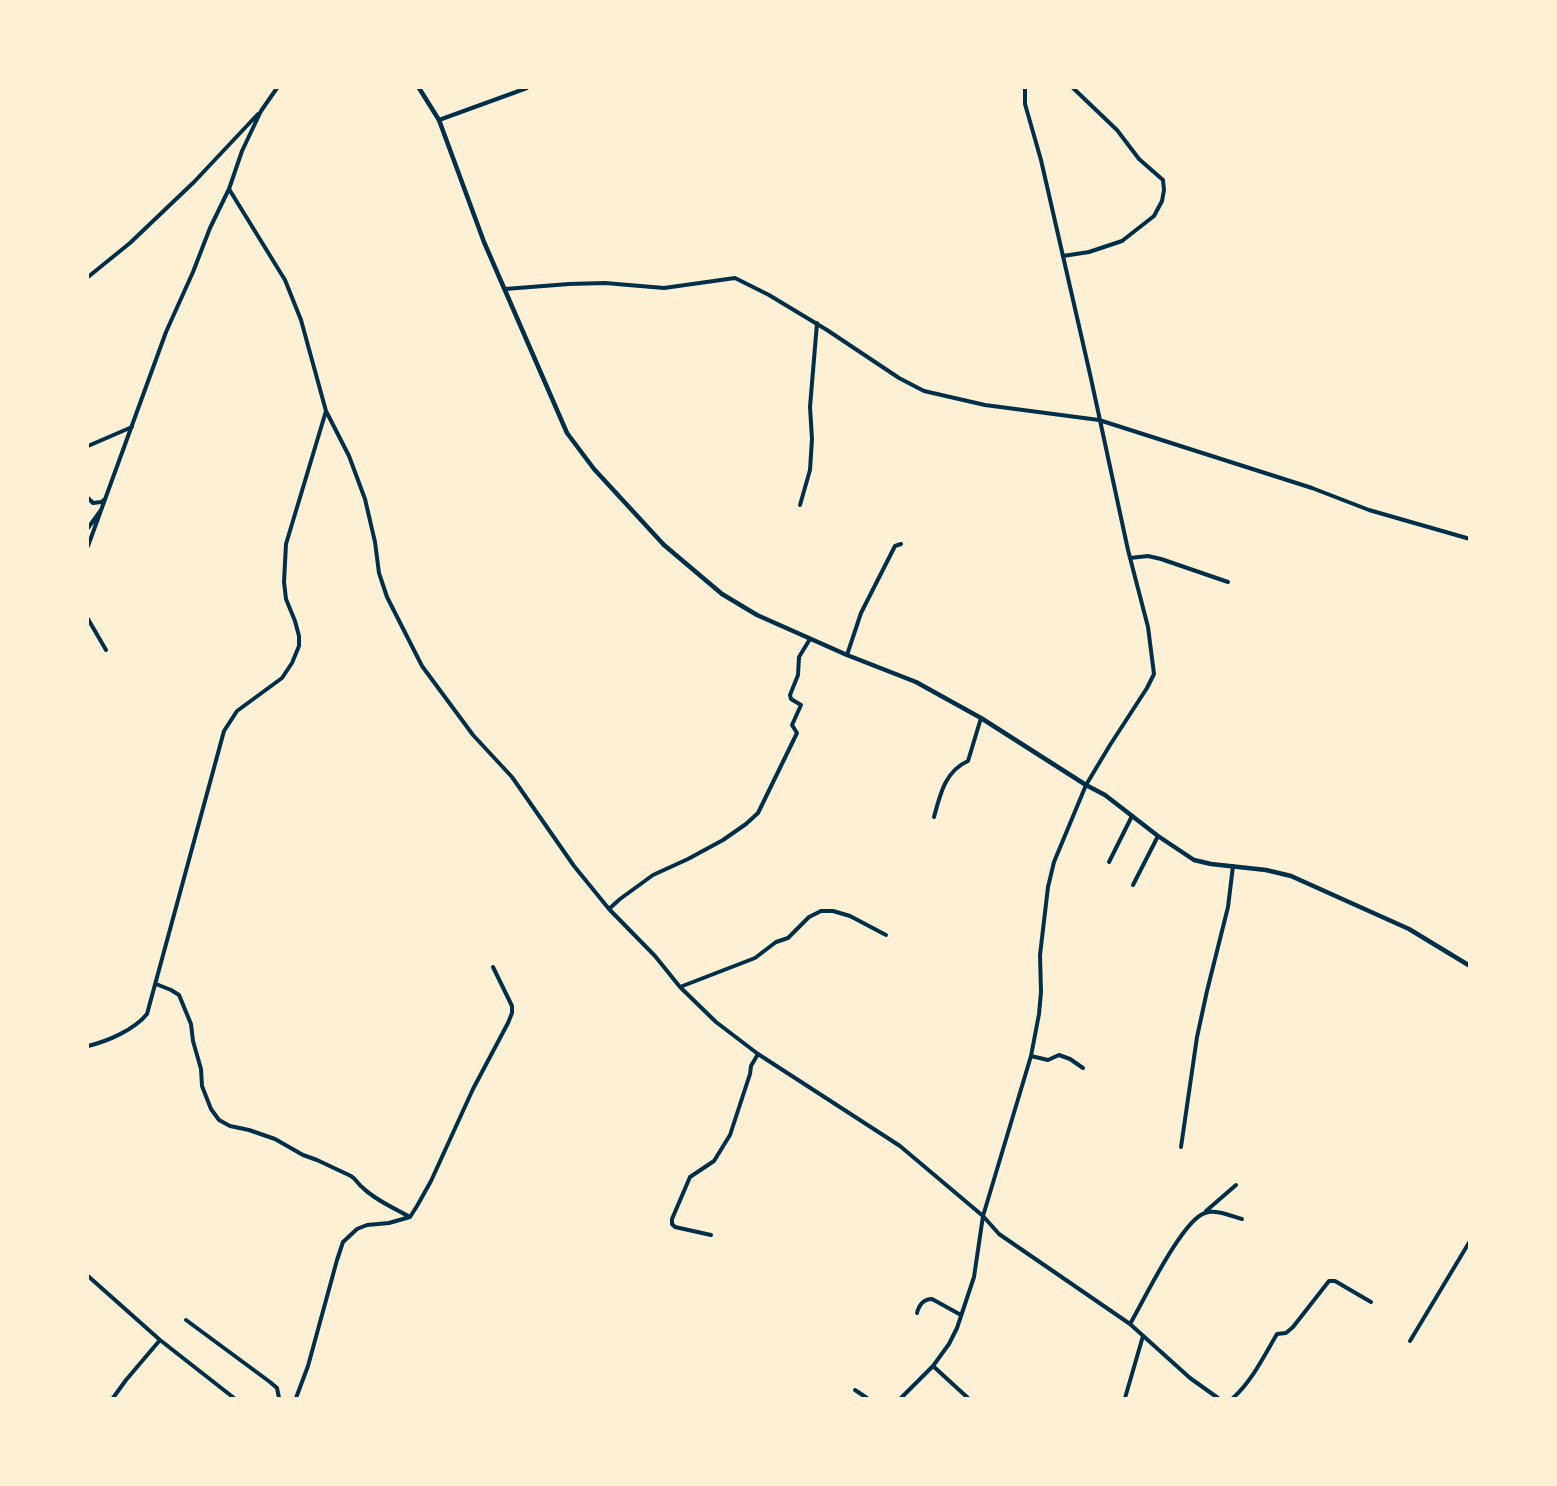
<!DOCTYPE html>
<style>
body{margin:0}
#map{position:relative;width:1557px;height:1486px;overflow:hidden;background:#fdf0d5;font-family:Rubik,sans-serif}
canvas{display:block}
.frame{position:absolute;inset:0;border:89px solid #fdf0d5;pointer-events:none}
</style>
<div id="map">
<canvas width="1557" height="1486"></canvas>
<div class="frame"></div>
</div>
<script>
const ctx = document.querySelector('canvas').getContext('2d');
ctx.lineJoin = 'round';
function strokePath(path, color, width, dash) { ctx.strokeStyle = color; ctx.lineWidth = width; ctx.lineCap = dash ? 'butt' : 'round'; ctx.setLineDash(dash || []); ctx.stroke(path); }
strokePath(new Path2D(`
 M439,120l88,-32
 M229,189l56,91 16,40 25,91 23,45 16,43 10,43 4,31 8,24 35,69 51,69 39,42 62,89 35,43 46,47 25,31 36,35 42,32 142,92 83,70 16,18 131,90 60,54 28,20
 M1063,256l26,-4 33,-11 32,-25 8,-15 2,-11 -1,-10 -24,-21 -22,-29 -44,-42
 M88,277l42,-34 64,-61 64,-68
 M505,289l64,-5 36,-1 59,5 71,-10 34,17 58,35 72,48 25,13 61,14 114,15 213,68 57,22 101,29
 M88,446l44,-19
 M88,498l5,5 8,-1 4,-3
 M800,505l10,-35 2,-31 -2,-32 7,-84
 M88,528l13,-18
 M88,546l78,-214 27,-60 17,-44 19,-39 13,-38 19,-40 16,-23
 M1130,558l18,-2 13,3 67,23
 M88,619l18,31
 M847,655l14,-42 34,-67 6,-2
 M934,817c6,-22 11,-46 34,-56l13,-43
 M1109,862l23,-46
 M1133,885l25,-49
 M609,909l11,-10 33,-24 35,-16 35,-19 23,-16 12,-11 39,-80 -5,-8 9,-20 -10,-6 -1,-4 8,-20 1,-18 11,-18
 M156,984l15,6 8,5 12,29 2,17 8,28 1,17 9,23 8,11 11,6 19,4 26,9 28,16 14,5 34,16c5,3 7,8 11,11 13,13 32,21 48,30
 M680,987l75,-29 21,-16 12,-4 21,-21 12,-6h12l17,5 36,19
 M88,1046c20,-5 46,-16 59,-32l77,-283 13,-20 45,-33 10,-15 7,-17v-10l-4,-15 -9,-22 -2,-17 2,-38 40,-133
 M1031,1056l17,4 11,-5 11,4 13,9
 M1181,1147l16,-110 10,-46 21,-84 5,-41
 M1206,1211l30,-26
 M711,1235l-36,-8 -3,-3v-5l18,-42 24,-16 16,-26 20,-61 1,-8 7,-12
 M88,1276l72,64 74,58
 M917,1313c2,-8 6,-14 15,-14l29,16
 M186,1320l84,62 7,6 2,10
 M1130,1324c13,-22 52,-104 75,-111 11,-4 26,3 37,6
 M1410,1341l60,-100
 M933,1366l35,32
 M855,1390l12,8
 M113,1398l13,-18 34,-40
 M296,1398l12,-32 29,-106 6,-18 14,-13 10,-4 22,-2 21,-6 7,-11 14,-25 42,-92 35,-66 4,-10v-7l-19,-39
 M901,1398l32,-32 16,-22 8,-16 17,-51 9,-61 48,-160 8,-42 2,-22 -1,-37 8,-68 6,-25 32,-77 24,-40 37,-57 7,-14 -6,-47 -20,-77 -38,-176 -49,-214 -16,-56v-16
 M1125,1398l18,-62
 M1233,1398c19,-17 31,-42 44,-64l9,-1 7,-6 36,-46h6l36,21`), '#003049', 4);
strokePath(new Path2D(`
 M419,88l20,32 45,122 83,191 27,36 70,76 58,49 35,21 90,40 69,27 65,36 105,67 19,10 53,41 36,24 17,4 55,6 25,6 118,53 61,37`), '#003049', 4.5);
</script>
